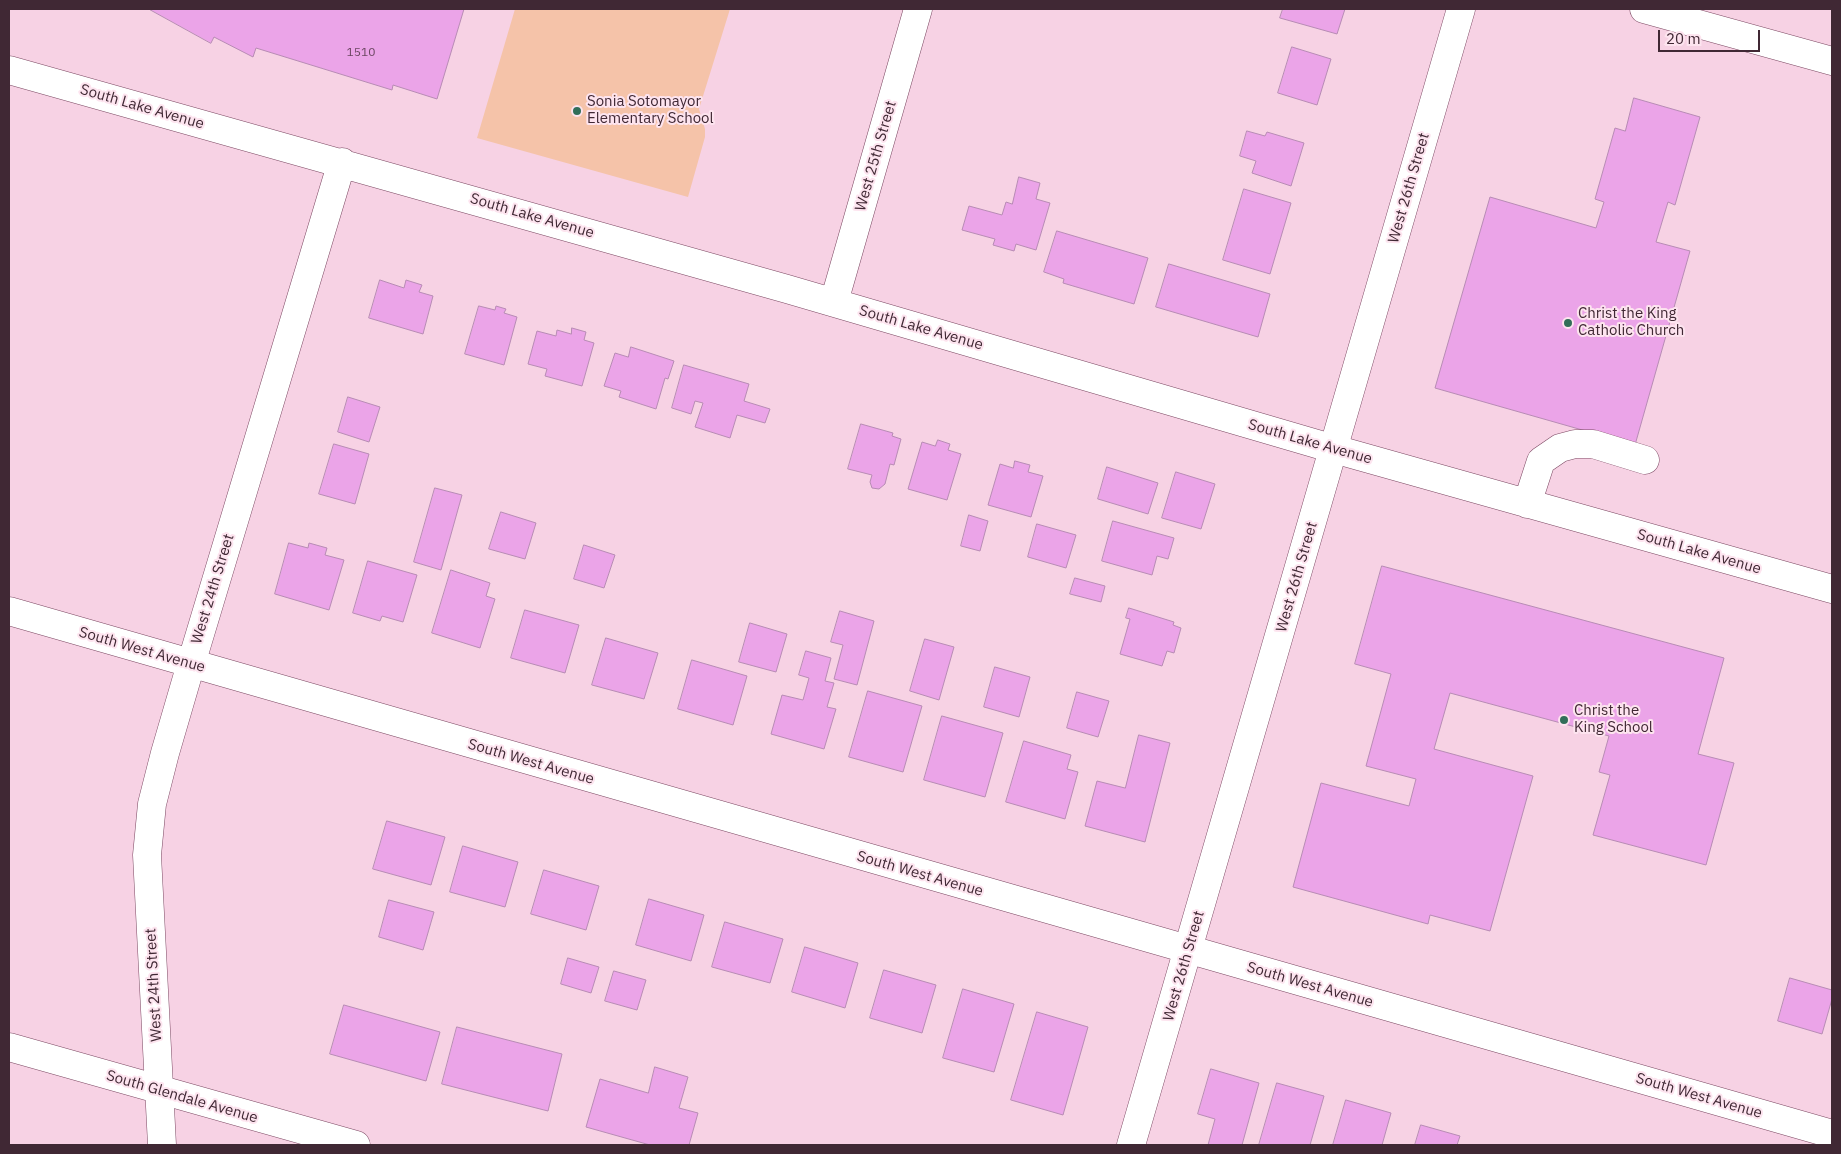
<!DOCTYPE html>
<style>
body{margin:0}
#map{position:relative;width:1841px;height:1154px;overflow:hidden;background:#f7d2e4;font-family:"IBM Plex Sans",sans-serif}
canvas{display:block}
.frame{position:absolute;inset:0;border:10px solid #402834;pointer-events:none}
.scale{position:absolute;left:1658px;top:30px;width:102px;height:22px;box-sizing:border-box;border:2px solid #402834;border-top:0;padding-left:6px;font-size:15px;line-height:18px;white-space:nowrap;color:#402834;-webkit-text-stroke:4px #fde4ef;paint-order:stroke}
</style>
<div id="map">
<canvas width="1841" height="1154"></canvas>
<div class="frame"></div>
<div class="scale">20 m</div>
</div>
<script>
const ctx = document.querySelector('canvas').getContext('2d');
ctx.lineJoin = 'round';
function fill(path, color) { ctx.fillStyle = color; ctx.fill(path, 'evenodd'); }
function trace(path, color, width, dash) { ctx.strokeStyle = color; ctx.lineWidth = width; ctx.lineCap = dash ? 'butt' : 'round'; ctx.setLineDash(dash || []); ctx.stroke(path); }
function label(font, color, halo, rows, align = 'center') {
  ctx.font = font + ' "IBM Plex Sans",sans-serif'; ctx.lineWidth = 4; ctx.setLineDash([]); ctx.textBaseline = 'middle'; ctx.strokeStyle = halo; ctx.fillStyle = color; for (const [text, x, y, turn = 0] of rows) {
    ctx.save(); ctx.translate(x, y); ctx.rotate((+turn || 0) * Math.PI / 180); ctx.textAlign = isNaN(turn) ? turn : align; if (halo) ctx.strokeText(text, 0, 0); ctx.fillText(text, 0, 0); ctx.restore();
  }
}
const green = new Path2D(`
 M 515,9 L 730,9 L 699,109 L 705,129 L 705,137 L 688,197 L 477,138 Z`);
const building = new Path2D(`
 M 149,9 L 464,9 L 437,99 L 393,85 L 392,90 L 256,48 L 253,57 L 214,37 L 211,43 Z
 M 1283,9 L 1345,9 L 1337,34 L 1280,18 Z
 M 1292,47 L 1331,59 L 1317,105 L 1278,93 Z
 M 1634,98 L 1700,117 L 1675,205 L 1668,202 L 1656,242 L 1690,251 L 1635,445 L 1435,388 L 1490,197 L 1596,228 L 1604,202 L 1595,199 L 1615,128 L 1625,131 Z
 M 1247,131 L 1265,136 L 1267,132 L 1304,143 L 1291,186 L 1252,173 L 1256,161 L 1240,156 Z
 M 1019,177 L 1040,183 L 1036,199 L 1050,203 L 1036,250 L 1016,244 L 1014,251 L 993,245 L 995,239 L 962,230 L 969,206 L 1002,215 L 1006,202 L 1012,204 Z
 M 1244,189 L 1291,203 L 1270,274 L 1223,260 Z
 M 1057,231 L 1148,258 L 1134,304 L 1063,283 L 1064,279 L 1044,272 Z
 M 1169,264 L 1270,294 L 1258,337 L 1156,307 Z
 M 380,280 L 404,288 L 406,280 L 422,285 L 419,292 L 433,296 L 423,334 L 369,318 Z
 M 479,306 L 495,310 L 496,306 L 506,309 L 504,313 L 517,317 L 504,365 L 465,354 Z
 M 572,328 L 586,332 L 584,340 L 594,343 L 582,386 L 545,376 L 547,369 L 528,364 L 537,331 L 556,336 L 557,330 L 571,334 Z
 M 631,347 L 674,361 L 668,379 L 665,378 L 656,409 L 619,397 L 621,391 L 604,386 L 615,353 L 628,357 Z
 M 684,365 L 749,384 L 744,401 L 770,409 L 765,423 L 737,415 L 730,438 L 695,427 L 703,403 L 695,401 L 691,414 L 672,408 Z
 M 348,397 L 380,407 L 369,442 L 338,432 Z
 M 861,424 L 893,433 L 892,436 L 901,439 L 894,465 L 890,464 L 885,484 L 879,489 L 872,488 L 870,482 L 872,475 L 848,469 Z
 M 938,440 L 950,444 L 948,450 L 961,454 L 947,500 L 908,489 L 922,442 L 935,446 Z
 M 334,444 L 369,454 L 355,504 L 319,494 Z
 M 1015,461 L 1030,465 L 1028,472 L 1043,476 L 1031,517 L 988,505 L 1000,464 L 1013,468 Z
 M 1107,467 L 1158,483 L 1148,514 L 1098,499 Z
 M 1176,472 L 1215,484 L 1201,529 L 1162,518 Z
 M 435,488 L 462,495 L 441,570 L 414,562 Z
 M 501,512 L 536,523 L 525,559 L 489,549 Z
 M 969,515 L 988,521 L 980,551 L 961,546 Z
 M 1113,521 L 1174,538 L 1168,559 L 1157,556 L 1152,575 L 1102,561 Z
 M 1037,524 L 1076,535 L 1066,568 L 1028,557 Z
 M 289,543 L 308,548 L 309,543 L 327,548 L 325,555 L 344,560 L 329,610 L 275,594 Z
 M 584,545 L 615,555 L 604,588 L 574,579 Z
 M 368,561 L 417,575 L 403,622 L 382,616 L 380,621 L 353,613 Z
 M 1382,566 L 1724,658 L 1698,754 L 1734,763 L 1706,865 L 1593,835 L 1610,775 L 1599,772 L 1609,736 L 1450,693 L 1434,749 L 1533,776 L 1490,931 L 1430,915 L 1428,924 L 1293,887 L 1321,783 L 1409,806 L 1416,779 L 1366,766 L 1391,674 L 1355,664 Z
 M 451,570 L 490,583 L 486,596 L 495,599 L 480,648 L 432,633 Z
 M 1075,578 L 1105,586 L 1101,602 L 1070,594 Z
 M 1129,608 L 1174,622 L 1173,625 L 1181,628 L 1174,653 L 1167,651 L 1162,666 L 1120,654 L 1130,619 L 1126,618 Z
 M 525,610 L 579,625 L 565,673 L 511,658 Z
 M 840,611 L 874,621 L 857,685 L 834,679 L 843,645 L 831,642 Z
 M 750,623 L 787,634 L 776,672 L 739,662 Z
 M 606,638 L 658,653 L 644,699 L 592,685 Z
 M 925,639 L 954,647 L 939,700 L 910,691 Z
 M 806,651 L 831,658 L 825,681 L 834,683 L 827,707 L 836,709 L 824,749 L 771,734 L 782,695 L 803,700 L 809,678 L 799,675 Z
 M 692,660 L 747,676 L 733,725 L 678,709 Z
 M 995,667 L 1030,677 L 1019,717 L 984,707 Z
 M 868,691 L 922,706 L 903,772 L 849,757 Z
 M 1077,692 L 1109,701 L 1098,737 L 1067,728 Z
 M 942,716 L 1003,733 L 985,797 L 924,780 Z
 M 1139,735 L 1170,743 L 1145,842 L 1085,826 L 1097,781 L 1125,788 Z
 M 1024,741 L 1071,755 L 1067,769 L 1078,772 L 1065,819 L 1006,802 Z
 M 387,821 L 445,837 L 431,885 L 373,869 Z
 M 463,846 L 518,862 L 505,907 L 450,892 Z
 M 544,870 L 599,886 L 586,930 L 531,914 Z
 M 649,899 L 704,915 L 691,961 L 636,945 Z
 M 389,900 L 434,912 L 423,950 L 379,937 Z
 M 725,922 L 783,939 L 770,983 L 712,967 Z
 M 805,947 L 858,963 L 845,1008 L 792,992 Z
 M 568,958 L 599,967 L 591,993 L 561,984 Z
 M 884,970 L 936,985 L 922,1033 L 870,1018 Z
 M 614,971 L 646,980 L 637,1010 L 605,1001 Z
 M 1790,978 L 1832,990 L 1832,999 L 1822,1034 L 1778,1021 Z
 M 963,989 L 1014,1004 L 994,1072 L 943,1058 Z
 M 344,1005 L 440,1032 L 426,1081 L 330,1054 Z
 M 1037,1012 L 1088,1027 L 1063,1115 L 1011,1100 Z
 M 457,1027 L 562,1054 L 548,1111 L 442,1084 Z
 M 655,1067 L 688,1077 L 679,1108 L 698,1113 L 689,1145 L 650,1145 L 586,1127 L 600,1079 L 648,1093 Z
 M 1211,1069 L 1259,1083 L 1242,1145 L 1208,1145 L 1215,1119 L 1198,1114 Z
 M 1277,1083 L 1324,1096 L 1310,1145 L 1259,1145 Z
 M 1346,1100 L 1391,1113 L 1382,1145 L 1333,1145 Z
 M 1421,1125 L 1460,1136 L 1457,1145 L 1415,1145 Z`);
const minor = new Path2D(`
 M 1644,9 L 1832,61
 M 9,70 L 787,289 L 1334,449 L 1832,589
 M 834,302 L 918,9
 M 1527,504 L 1541,461 L 1560,448 L 1575,444 L 1593,444 L 1645,460
 M 9,611 L 1832,1134
 M 9,1047 L 356,1145
 M 162,1145 L 147,855 L 152,804 L 165,753 L 191,664 L 342,162`);
const major = new Path2D(`
 M 1131,1145 L 1461,9`);
const markers = [
 [577,111,5,"#326e59"],
 [1568,323,5,"#326e59"],
 [1564,720,5,"#326e59"]
];
const numberNames = [
 ["1510",361,53]
];
const poiNames = [
 ["Sonia Sotomayor",587,102],
 ["Elementary School",587,119],
 ["Christ the King",1578,314],
 ["Catholic Church",1578,331],
 ["Christ the",1574,711],
 ["King School",1574,728]
];
const streetNames = [
 ["South Lake Avenue",142,107,16],
 ["West 25th Street",876,156,-74],
 ["West 26th Street",1409,188,-74],
 ["South Lake Avenue",532,216,16],
 ["South Lake Avenue",921,328,16],
 ["South Lake Avenue",1310,442,16],
 ["South Lake Avenue",1699,552,16],
 ["West 26th Street",1297,577,-74],
 ["West 24th Street",213,589,-73],
 ["South West Avenue",142,650,16],
 ["South West Avenue",531,762,16],
 ["South West Avenue",920,874,16],
 ["West 26th Street",1184,966,-74],
 ["West 24th Street",154,985,-93],
 ["South West Avenue",1310,985,16],
 ["South West Avenue",1699,1096,16],
 ["South Glendale Avenue",182,1097,16]
];
fill(green, '#f5c3a9');
fill(building, '#eba4e8');
trace(building, '#b78bb4', 1);
trace(minor, '#7c4963', 29);
trace(major, '#7c4963', 29);
trace(minor, '#fff', 28);
trace(major, '#fff', 28);
for (const [x, y, r, color] of markers) { const dot = new Path2D(); dot.arc(x, y, r, 0, 2 * Math.PI); ctx.fillStyle = color; ctx.fill(dot); trace(dot, '#fde4ef', 2); }
label('12px', '#6b4761', null, numberNames);
label('15px', '#402834', '#fde4ef', poiNames, 'left');
label('15px', '#402834', '#fde4ef', streetNames);
</script>
